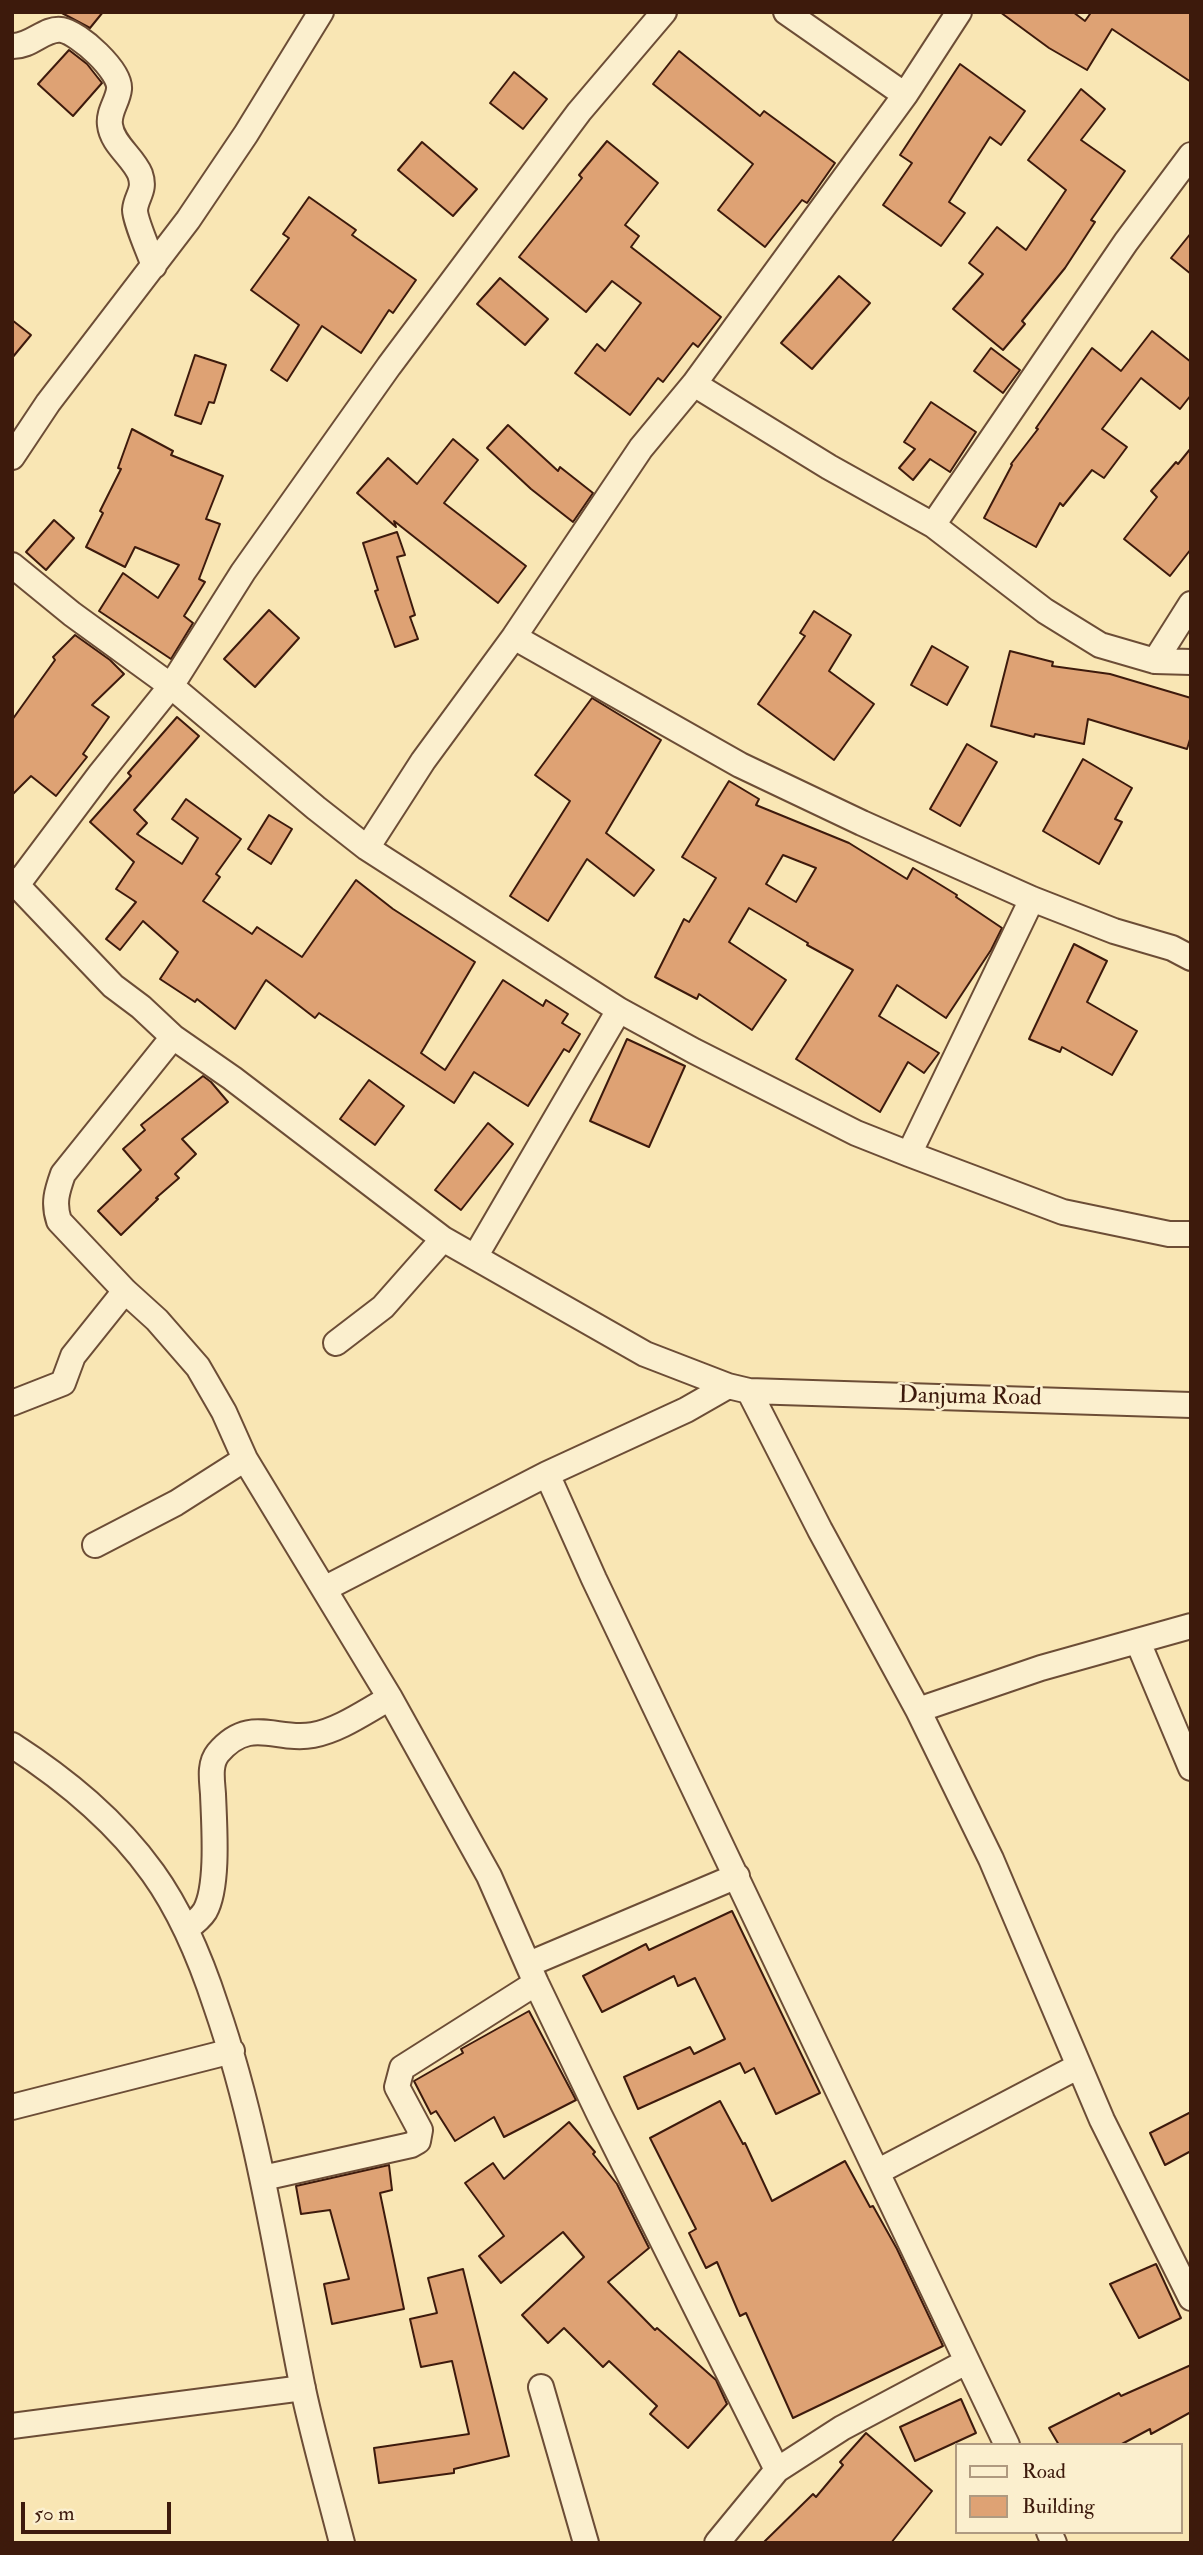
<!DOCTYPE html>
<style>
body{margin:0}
#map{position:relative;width:1203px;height:2555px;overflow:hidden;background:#f9e6b4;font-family:"IM FELL Double Pica",serif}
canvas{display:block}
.frame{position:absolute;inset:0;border:14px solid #3d1a0c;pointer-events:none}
.legend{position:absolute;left:955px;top:2443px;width:228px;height:91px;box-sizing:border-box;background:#fbefce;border:2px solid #af9a80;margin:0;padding:9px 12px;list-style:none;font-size:21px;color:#3d1a0c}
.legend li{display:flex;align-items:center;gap:14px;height:35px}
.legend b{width:35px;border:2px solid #af9a80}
.scale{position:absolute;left:21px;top:2502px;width:150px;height:32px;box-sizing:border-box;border:4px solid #3d1a0c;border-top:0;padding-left:9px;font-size:21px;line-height:24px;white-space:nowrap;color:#3d1a0c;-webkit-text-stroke:5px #fbefce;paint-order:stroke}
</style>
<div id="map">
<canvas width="1203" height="2555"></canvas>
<div class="frame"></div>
<ul class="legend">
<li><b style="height:9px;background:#fbefce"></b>Road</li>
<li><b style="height:19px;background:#dea274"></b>Building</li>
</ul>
<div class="scale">50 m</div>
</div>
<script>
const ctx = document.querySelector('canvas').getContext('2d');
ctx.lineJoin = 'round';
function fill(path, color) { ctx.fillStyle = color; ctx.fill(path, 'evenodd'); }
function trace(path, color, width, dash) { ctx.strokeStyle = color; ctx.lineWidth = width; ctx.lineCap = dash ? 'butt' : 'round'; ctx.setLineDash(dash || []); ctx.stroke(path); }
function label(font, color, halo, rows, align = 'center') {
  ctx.font = font + ' "IM FELL Double Pica",serif'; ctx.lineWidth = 5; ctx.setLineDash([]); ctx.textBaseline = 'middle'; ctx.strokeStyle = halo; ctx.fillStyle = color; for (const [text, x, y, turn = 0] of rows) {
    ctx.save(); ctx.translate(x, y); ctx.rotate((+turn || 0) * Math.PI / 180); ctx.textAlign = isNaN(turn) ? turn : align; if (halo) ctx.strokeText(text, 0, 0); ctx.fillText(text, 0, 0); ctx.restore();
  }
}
const building = new Path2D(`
 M 60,12 L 103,12 L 90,28 Z
 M 1000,12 L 1073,12 L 1085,21 L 1090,14 L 1087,12 L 1191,12 L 1191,82 L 1112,29 L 1087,70 L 1049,48 Z
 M 69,50 L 87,64 L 102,83 L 73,116 L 38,84 Z
 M 679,51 L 760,116 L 764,111 L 835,163 L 807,203 L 802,200 L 765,247 L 718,210 L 753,164 L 653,84 Z
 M 960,64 L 1025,111 L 1001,145 L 990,137 L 949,202 L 965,213 L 941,246 L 883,205 L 912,163 L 900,155 Z
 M 514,72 L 547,99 L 523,129 L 490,103 Z
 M 1081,89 L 1105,109 L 1081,140 L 1125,171 L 1091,220 L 1095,222 L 1065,268 L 1022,321 L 1025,324 L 1003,350 L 953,309 L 983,274 L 969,263 L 997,227 L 1026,250 L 1066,190 L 1028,160 Z
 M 607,141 L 658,183 L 625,225 L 639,236 L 631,247 L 721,317 L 698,347 L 693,343 L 663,382 L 658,378 L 630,415 L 575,373 L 597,344 L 605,351 L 641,303 L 612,281 L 586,312 L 519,257 L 582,178 L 579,175 Z
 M 422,142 L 477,189 L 453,216 L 398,170 Z
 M 309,197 L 356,230 L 352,235 L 416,280 L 393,313 L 389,310 L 361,353 L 322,326 L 287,381 L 271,370 L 299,325 L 251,290 L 289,238 L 283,234 Z
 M 1191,233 L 1191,274 L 1171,258 Z
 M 839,276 L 870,303 L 812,369 L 781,343 Z
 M 500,278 L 548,319 L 525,345 L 477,304 Z
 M 12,320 L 31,335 L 12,358 Z
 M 1152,331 L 1191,362 L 1191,395 L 1180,409 L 1141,378 L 1102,429 L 1127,447 L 1104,478 L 1092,470 L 1063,506 L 1060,503 L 1036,547 L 984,518 L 1012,465 L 1011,464 L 1038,429 L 1036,428 L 1092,348 L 1121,371 Z
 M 991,348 L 1020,370 L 1003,393 L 974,371 Z
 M 195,355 L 226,365 L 214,403 L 209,402 L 201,424 L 175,415 Z
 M 931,402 L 976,432 L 950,472 L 930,459 L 913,480 L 899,468 L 915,449 L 904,442 Z
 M 508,425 L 558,471 L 560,467 L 593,493 L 573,522 L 531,489 L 487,448 Z
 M 132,429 L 173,451 L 171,455 L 223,476 L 206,519 L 220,524 L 199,579 L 205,582 L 184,616 L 193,623 L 171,659 L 99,611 L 123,573 L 158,598 L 179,565 L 135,547 L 125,567 L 86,547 L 103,513 L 100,511 L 121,469 L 118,468 Z
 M 453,439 L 478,460 L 444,503 L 526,566 L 498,603 L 394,521 L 396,527 L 357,493 L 388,458 L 417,484 Z
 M 1191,448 L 1191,549 L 1170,576 L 1124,539 L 1157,497 L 1151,491 L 1176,462 L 1178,464 Z
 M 54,520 L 74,538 L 46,570 L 26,552 Z
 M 397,532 L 405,555 L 397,557 L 415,615 L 410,617 L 418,639 L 395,647 L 375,591 L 378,590 L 363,543 Z
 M 269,610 L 299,638 L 255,687 L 224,659 Z
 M 814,611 L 851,635 L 829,671 L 874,704 L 834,760 L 758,704 L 805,636 L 800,633 Z
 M 75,635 L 110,660 L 124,674 L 92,705 L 109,717 L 83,754 L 87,757 L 56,796 L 31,776 L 12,795 L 12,720 L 55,660 L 53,657 Z
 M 932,646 L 968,667 L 947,705 L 911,685 Z
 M 1010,651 L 1053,662 L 1052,666 L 1110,674 L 1191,698 L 1191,736 L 1187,749 L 1088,719 L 1084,744 L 1035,734 L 1034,737 L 991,726 Z
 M 592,698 L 661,740 L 606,833 L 654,870 L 634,896 L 587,859 L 548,921 L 510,896 L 570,801 L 535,775 Z
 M 177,717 L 199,736 L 134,810 L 147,823 L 137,834 L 182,864 L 198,838 L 172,819 L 186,799 L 241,839 L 216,874 L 220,877 L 203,901 L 252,934 L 257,927 L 302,957 L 356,880 L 393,909 L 475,962 L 421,1053 L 445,1070 L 503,980 L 543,1006 L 546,1000 L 568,1014 L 562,1023 L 580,1034 L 569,1052 L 564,1049 L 528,1106 L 474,1072 L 454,1103 L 319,1013 L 315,1018 L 266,980 L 235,1029 L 197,999 L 195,1002 L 160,979 L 178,952 L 143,921 L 120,950 L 106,939 L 136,902 L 116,889 L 134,862 L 90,822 L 131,776 L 128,773 Z
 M 967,744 L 997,762 L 960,826 L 930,809 Z
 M 1083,759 L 1132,788 L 1115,819 L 1122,822 L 1099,864 L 1043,831 Z
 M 729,781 L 759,799 L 756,805 L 849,843 L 907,879 L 913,868 L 957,895 L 956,897 L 1002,928 L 991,950 L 946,1018 L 897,985 L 879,1016 L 939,1053 L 924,1073 L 908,1062 L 880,1112 L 796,1059 L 853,970 L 807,945 L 808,943 L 749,908 L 729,942 L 786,980 L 752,1030 L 699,994 L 697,999 L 655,977 L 684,919 L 689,922 L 716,878 L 682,857 ZM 783,855 L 816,868 L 796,902 L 766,884 Z
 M 269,815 L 292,829 L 271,864 L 248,849 Z
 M 1074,944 L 1107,961 L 1087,1002 L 1137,1031 L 1112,1075 L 1062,1047 L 1060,1052 L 1029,1039 Z
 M 627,1039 L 685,1066 L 649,1147 L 590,1121 Z
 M 203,1076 L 211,1082 L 228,1102 L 182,1139 L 196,1154 L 175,1174 L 179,1178 L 156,1198 L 158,1199 L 121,1235 L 98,1211 L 141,1170 L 123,1149 L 145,1130 L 141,1125 Z
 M 369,1080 L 404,1106 L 375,1145 L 340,1119 Z
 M 488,1123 L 513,1144 L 461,1210 L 435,1190 Z
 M 732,1911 L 820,2093 L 776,2114 L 754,2068 L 745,2073 L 740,2063 L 638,2109 L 624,2077 L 690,2047 L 694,2054 L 725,2039 L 695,1978 L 678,1986 L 674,1976 L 602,2012 L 583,1976 L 646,1944 L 649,1950 Z
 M 529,2011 L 576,2100 L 504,2137 L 494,2117 L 455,2141 L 436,2111 L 431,2114 L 414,2081 L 463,2053 L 461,2049 Z
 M 720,2101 L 743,2144 L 745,2143 L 772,2201 L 845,2161 L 870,2207 L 873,2206 L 897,2249 L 943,2346 L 793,2418 L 746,2313 L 740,2316 L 717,2262 L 706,2268 L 689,2233 L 696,2229 L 650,2138 Z
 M 1191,2112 L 1191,2151 L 1165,2165 L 1150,2133 Z
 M 569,2122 L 595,2152 L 593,2154 L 617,2184 L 649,2248 L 608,2282 L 655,2330 L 657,2328 L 716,2380 L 727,2404 L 688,2448 L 650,2414 L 657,2406 L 609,2361 L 603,2367 L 564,2328 L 548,2343 L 522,2315 L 584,2257 L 563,2232 L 501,2283 L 479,2256 L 504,2236 L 465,2183 L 493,2163 L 504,2179 Z
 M 389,2165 L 392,2190 L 380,2193 L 404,2309 L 332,2324 L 324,2284 L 349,2279 L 330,2210 L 301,2214 L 296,2186 Z
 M 1156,2264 L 1181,2318 L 1139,2338 L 1110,2284 Z
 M 463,2269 L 509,2456 L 454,2469 L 454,2473 L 379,2483 L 374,2448 L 469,2434 L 452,2361 L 421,2367 L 410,2319 L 437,2313 L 428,2278 Z
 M 1191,2365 L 1191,2412 L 1151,2434 L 1150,2429 L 1120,2445 L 1059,2445 L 1049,2428 L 1119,2393 L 1121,2396 Z
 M 961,2399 L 976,2433 L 915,2461 L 900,2427 Z
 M 866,2433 L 932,2491 L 891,2543 L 763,2543 L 813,2494 L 816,2497 L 843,2465 L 840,2462 Z`);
const minor = new Path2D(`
 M 786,12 L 905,95
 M 12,46 C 31,47 45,27 62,30 C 79,33 121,71 119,89 C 118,101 108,112 110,125 C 112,144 133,157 140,174 C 146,191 136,196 135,210 C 135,221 150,254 154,266
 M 694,384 L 829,467 L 933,525 L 1045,611 L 1100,645 L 1155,661 L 1191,662
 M 12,457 L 48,403 L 188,220 L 246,134 L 321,12
 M 933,525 L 1126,242 L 1191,155
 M 12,565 L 72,614 L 171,686 L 316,808 L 367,848 L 619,1010 L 694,1051 L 856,1133 L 909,1154 L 1063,1212 L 1169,1234 L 1191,1234
 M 514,637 L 740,765 L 862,823 L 1032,899 L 1114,931 L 1172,948 L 1191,958
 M 1155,661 L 1191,604
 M 367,848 L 423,761 L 514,637 L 641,448 L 694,384 L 905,95 L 959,12
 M 12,880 L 113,986 L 141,1007 L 173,1037 L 232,1078 L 443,1239 L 645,1354 L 728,1386 L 749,1391 L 1191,1405
 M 17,885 L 101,773 L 171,686 L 243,572 L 389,366 L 579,112 L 664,12
 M 173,1037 L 63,1174 C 57,1191 53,1203 59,1221 L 125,1291 L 157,1320 L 198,1367 L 224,1412 L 245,1459 L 390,1698 L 489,1876 L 536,1983 L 599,2114 L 777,2470
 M 909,1154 L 1032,899
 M 475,1257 L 619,1010
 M 336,1343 L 383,1307 L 443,1239
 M 749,1391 L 820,1530 L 918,1710 L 991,1859 L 1102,2120 L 1191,2298
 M 12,1403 L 63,1383 L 73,1356 L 125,1291
 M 547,1474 L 594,1579 L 1007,2445
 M 95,1545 L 176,1503 L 245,1459
 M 324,1589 L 547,1474 L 686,1410 L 728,1386
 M 1138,1642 L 1191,1768
 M 918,1710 L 1041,1668 L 1191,1626
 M 12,1745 C 66,1780 115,1820 153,1873 C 181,1912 201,1960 216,2006 C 259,2130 277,2260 303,2389 C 314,2440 329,2492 342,2543
 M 186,1929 C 193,1924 200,1919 205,1911 C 219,1886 214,1823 213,1794 C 212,1780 209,1764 218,1753 C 250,1715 277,1742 313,1735 C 340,1730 366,1711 390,1698
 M 529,1964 L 737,1876
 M 12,2107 L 232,2051
 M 877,2172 L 1079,2066
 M 263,2178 L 411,2145 L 418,2141 L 420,2130 L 397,2087 L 402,2068 L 536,1983
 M 541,2387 L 586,2543
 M 12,2426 L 303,2388
 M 1049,2532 L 1054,2543
 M 717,2543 L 777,2470 L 842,2428 L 966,2362`);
const streetNames = [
 ["Danjuma Road",970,1398,1]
];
fill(building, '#dea274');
trace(building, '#3d1a0c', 2);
trace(minor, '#6c4d36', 28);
trace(minor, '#fbefce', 24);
label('24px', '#3d1a0c', '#fbefce', streetNames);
</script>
